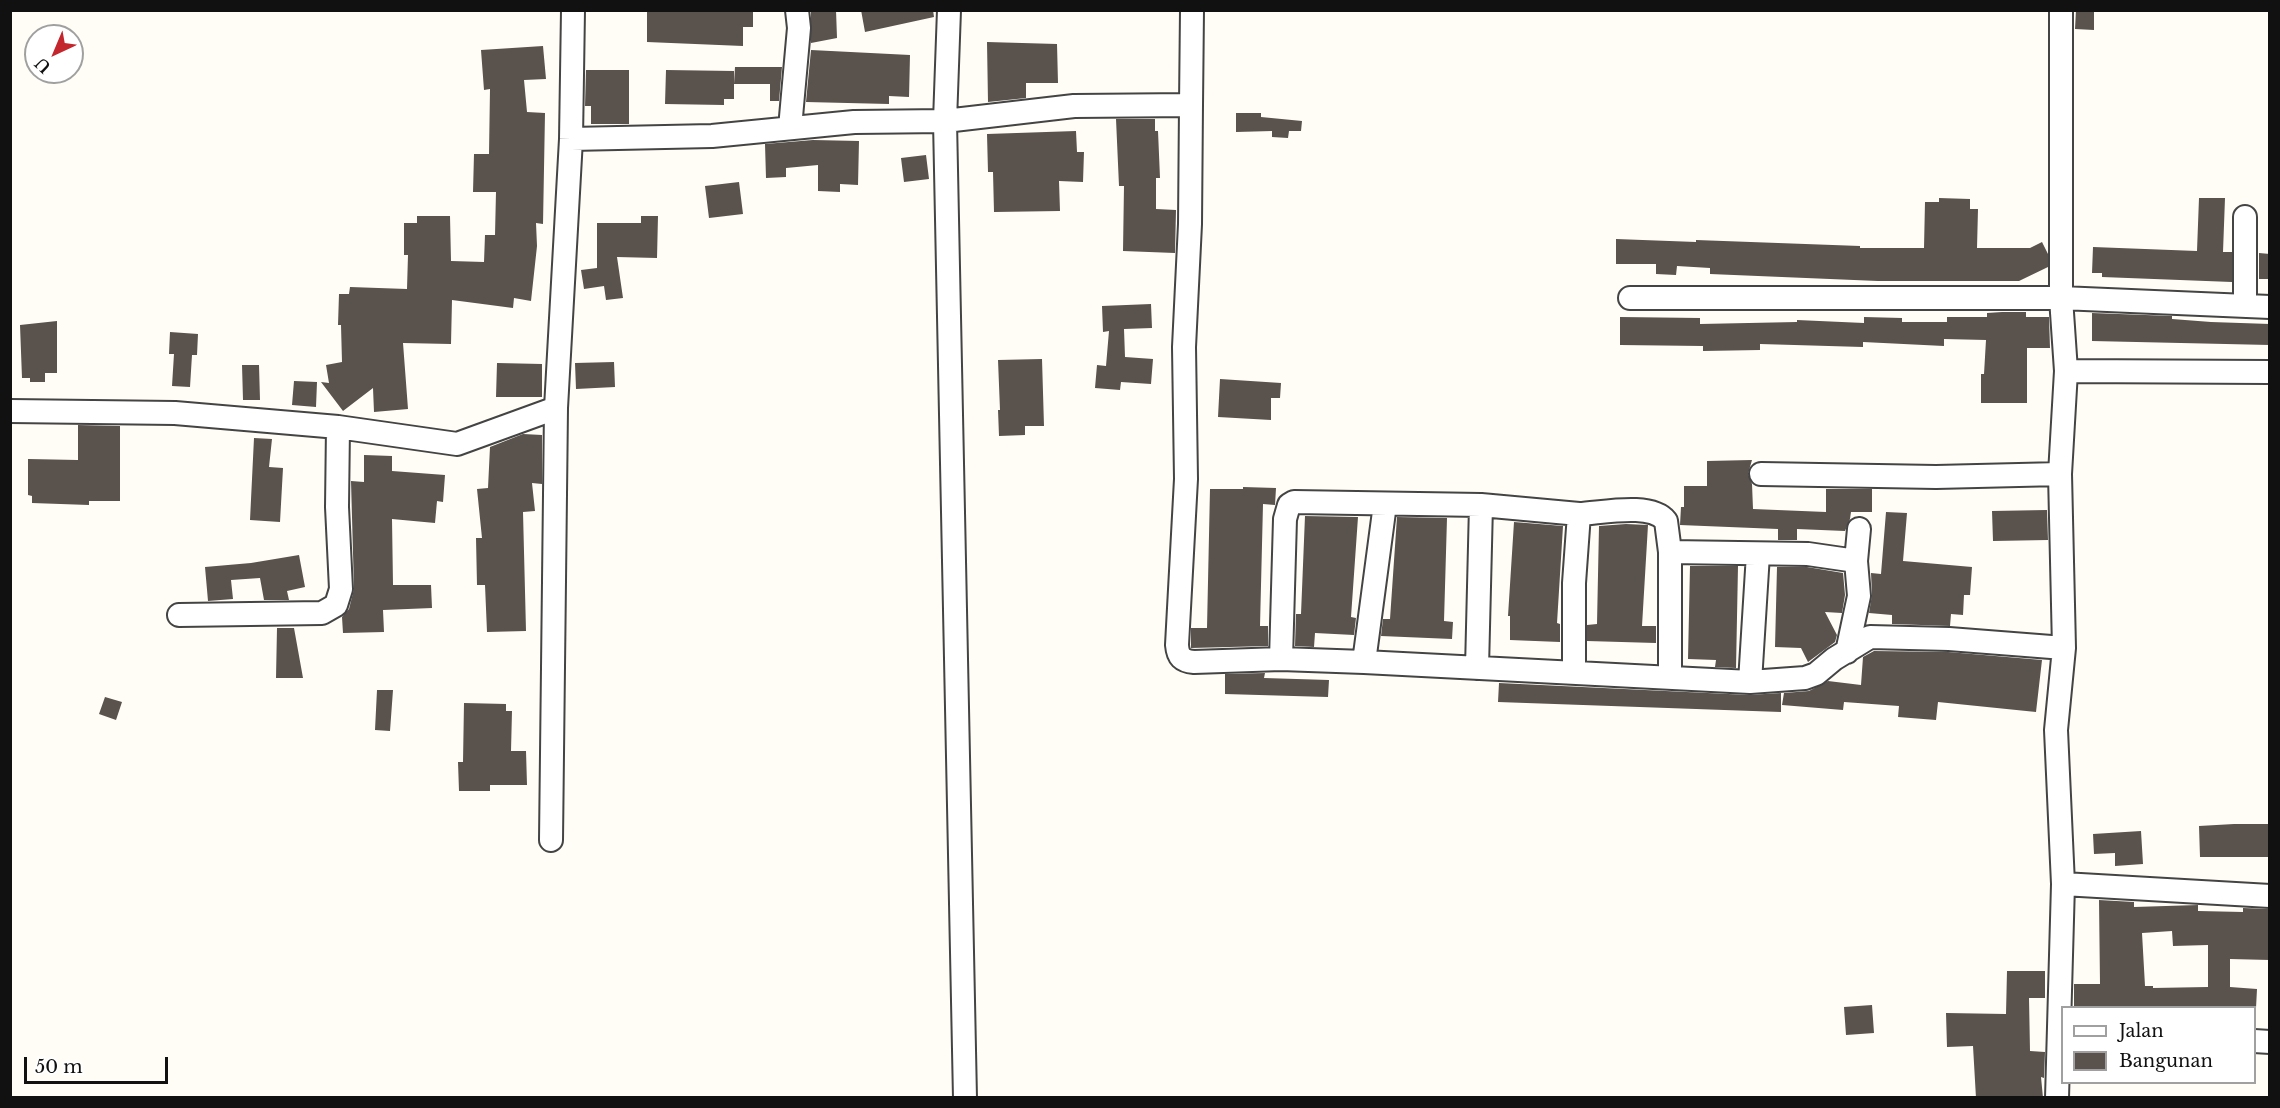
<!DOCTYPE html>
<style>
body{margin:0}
#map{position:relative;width:2280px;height:1108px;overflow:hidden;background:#fffdf5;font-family:"Libre Baskerville",serif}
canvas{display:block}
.frame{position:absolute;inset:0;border:12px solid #111;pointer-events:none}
.legend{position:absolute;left:2061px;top:1006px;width:195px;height:78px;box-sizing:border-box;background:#fff;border:2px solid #a0a0a0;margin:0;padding:8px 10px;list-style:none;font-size:18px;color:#111}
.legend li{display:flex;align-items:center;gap:12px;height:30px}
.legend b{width:30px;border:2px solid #a0a0a0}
.north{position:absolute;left:24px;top:24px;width:60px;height:60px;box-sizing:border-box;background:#fff;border:2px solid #a0a0a0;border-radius:50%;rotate:224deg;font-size:16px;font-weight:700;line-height:24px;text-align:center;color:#111}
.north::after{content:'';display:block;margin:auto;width:21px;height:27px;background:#c4262e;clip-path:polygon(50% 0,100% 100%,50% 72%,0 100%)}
.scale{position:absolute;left:24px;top:1057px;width:144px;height:27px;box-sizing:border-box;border:3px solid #111;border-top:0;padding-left:8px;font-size:18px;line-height:21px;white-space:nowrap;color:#111;-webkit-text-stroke:4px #fff;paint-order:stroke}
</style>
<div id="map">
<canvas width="2280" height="1108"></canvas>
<div class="frame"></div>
<ul class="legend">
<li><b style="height:8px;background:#fff"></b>Jalan</li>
<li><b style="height:16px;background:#5a524d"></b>Bangunan</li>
</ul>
<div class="north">U</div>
<div class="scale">50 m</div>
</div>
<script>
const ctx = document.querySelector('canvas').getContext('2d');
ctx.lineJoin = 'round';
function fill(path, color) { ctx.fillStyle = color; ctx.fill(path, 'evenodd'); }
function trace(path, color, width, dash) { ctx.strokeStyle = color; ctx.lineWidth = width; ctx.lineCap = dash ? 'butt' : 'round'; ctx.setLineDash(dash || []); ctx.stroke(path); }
const building = new Path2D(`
 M 647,10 L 753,10 L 753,27 L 743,27 L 743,46 L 647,42 Z
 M 811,10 L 836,10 L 837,38 L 811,43 Z
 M 861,10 L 933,10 L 934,17 L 865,32 Z
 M 2076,10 L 2094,10 L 2094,30 L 2075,29 Z
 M 987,42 L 1057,44 L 1058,83 L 1026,83 L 1026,98 L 988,102 Z
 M 543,46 L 546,79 L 524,80 L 527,112 L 545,113 L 543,224 L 536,223 L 537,246 L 531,301 L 514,298 L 513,308 L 452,300 L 451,344 L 403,343 L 408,409 L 374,412 L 373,388 L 343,411 L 321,382 L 329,383 L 326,365 L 342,362 L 341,325 L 338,325 L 339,294 L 349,294 L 350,287 L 407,289 L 408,255 L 404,255 L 404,223 L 417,223 L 417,216 L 450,216 L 451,261 L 484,262 L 485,235 L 495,235 L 496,192 L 473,192 L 474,154 L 489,154 L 490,89 L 484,90 L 481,50 Z
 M 811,50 L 910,55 L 909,97 L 889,96 L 889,104 L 806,102 Z
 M 735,67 L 782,67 L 779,101 L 770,101 L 770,84 L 734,84 Z
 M 586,70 L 629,70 L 629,124 L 591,124 L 591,106 L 585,106 Z
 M 666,70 L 734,71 L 734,99 L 724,99 L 724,105 L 665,104 Z
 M 1236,113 L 1261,113 L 1261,117 L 1302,121 L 1301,131 L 1289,131 L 1288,138 L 1272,137 L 1272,131 L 1236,132 Z
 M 1116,119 L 1155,119 L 1155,131 L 1158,131 L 1160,178 L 1156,178 L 1156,209 L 1176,210 L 1175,253 L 1123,251 L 1124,186 L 1119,186 Z
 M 1076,131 L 1077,152 L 1084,152 L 1083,182 L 1059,181 L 1060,211 L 994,212 L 993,172 L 988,172 L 987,134 Z
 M 813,140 L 859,141 L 858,185 L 840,184 L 840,192 L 818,191 L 818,165 L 786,168 L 786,177 L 766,178 L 765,144 Z
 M 926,155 L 929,179 L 904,182 L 901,158 Z
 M 739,182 L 743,214 L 709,218 L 705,186 Z
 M 1939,198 L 1970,199 L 1970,209 L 1978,209 L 1977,248 L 2030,248 L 2042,242 L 2048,254 L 2048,267 L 2019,281 L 1878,281 L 1710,274 L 1710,268 L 1677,266 L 1676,275 L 1656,274 L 1656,264 L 1616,264 L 1616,239 L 1696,242 L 1696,240 L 1860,246 L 1860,248 L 1924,248 L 1925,202 L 1939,202 Z
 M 2199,198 L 2225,198 L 2223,252 L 2232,252 L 2232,282 L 2102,277 L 2102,273 L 2092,273 L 2093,247 L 2197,251 Z
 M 641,216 L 658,216 L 657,258 L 617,257 L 623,298 L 606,300 L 604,286 L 584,289 L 581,270 L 597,268 L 597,223 L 641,223 Z
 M 2259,253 L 2270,254 L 2270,279 L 2259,279 Z
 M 1151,304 L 1152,328 L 1124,329 L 1125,357 L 1153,359 L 1151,384 L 1121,382 L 1120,390 L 1095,388 L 1097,365 L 1106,366 L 1109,331 L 1103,332 L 1102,306 Z
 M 2002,312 L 2026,312 L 2026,317 L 2049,317 L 2050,348 L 2027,348 L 2027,403 L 1981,403 L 1981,374 L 1984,374 L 1986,340 L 1944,339 L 1944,346 L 1863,342 L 1863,347 L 1760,344 L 1760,350 L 1703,351 L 1703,346 L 1620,345 L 1620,317 L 1700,318 L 1700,324 L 1797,322 L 1797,320 L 1864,323 L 1864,317 L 1902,318 L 1902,322 L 1947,322 L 1947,317 L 1987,317 L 1987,313 Z
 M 2092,313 L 2172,316 L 2172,319 L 2211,322 L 2270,324 L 2270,345 L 2092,341 Z
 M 57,321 L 57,373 L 45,373 L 45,382 L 30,382 L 30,378 L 22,378 L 20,325 Z
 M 170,332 L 198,334 L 197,355 L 192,355 L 190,387 L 172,386 L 174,354 L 169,354 Z
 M 1042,359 L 1044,426 L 1025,426 L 1025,435 L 999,436 L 998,410 L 1000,410 L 998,360 Z
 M 614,362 L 615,387 L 576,389 L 575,363 Z
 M 497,363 L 542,364 L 542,397 L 496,397 Z
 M 242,365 L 259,365 L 260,400 L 243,400 Z
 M 1220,379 L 1281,383 L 1280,398 L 1271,398 L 1271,420 L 1218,417 Z
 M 294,381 L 317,382 L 316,407 L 292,405 Z
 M 78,425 L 120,426 L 120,501 L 89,501 L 89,505 L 32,503 L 32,496 L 28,495 L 28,459 L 78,460 Z
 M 523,434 L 542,435 L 542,484 L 532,483 L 535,511 L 523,512 L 526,631 L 487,632 L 485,585 L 477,585 L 476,538 L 482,538 L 477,489 L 488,488 L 490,447 Z
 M 254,438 L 272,439 L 269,467 L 283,468 L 280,522 L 250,520 Z
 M 364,455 L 392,456 L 392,471 L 445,475 L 443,502 L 437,501 L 435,523 L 392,519 L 393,585 L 431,585 L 432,608 L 383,610 L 384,632 L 343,633 L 342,617 L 349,609 L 354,589 L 351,481 L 364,482 Z
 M 1752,460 L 1748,474 L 1752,484 L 1753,509 L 1826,512 L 1826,489 L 1872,489 L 1872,512 L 1851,512 L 1850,519 L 1845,531 L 1797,529 L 1797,540 L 1778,540 L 1778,529 L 1680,525 L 1681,507 L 1684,507 L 1684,486 L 1707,486 L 1707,461 Z
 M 1243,487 L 1276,488 L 1275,505 L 1263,504 L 1260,626 L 1268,626 L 1268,646 L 1191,648 L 1191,628 L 1207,628 L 1210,489 L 1243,489 Z
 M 2047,510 L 2048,540 L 1993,541 L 1992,511 Z
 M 1886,512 L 1907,513 L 1903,561 L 1972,567 L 1970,595 L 1964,595 L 1963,615 L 1951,614 L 1950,626 L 1892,624 L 1892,615 L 1869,613 L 1872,595 L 1871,573 L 1881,574 Z
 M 1305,516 L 1358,517 L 1351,617 L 1356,618 L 1354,635 L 1315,633 L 1314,647 L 1295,646 L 1296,614 L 1301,614 Z
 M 1397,517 L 1447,518 L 1444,621 L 1453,622 L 1452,639 L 1381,636 L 1383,619 L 1390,619 Z
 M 1514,522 L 1563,526 L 1557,623 L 1560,624 L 1560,642 L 1510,640 L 1510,616 L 1508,616 Z
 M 1626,524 L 1648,525 L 1642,626 L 1656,626 L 1656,643 L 1587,641 L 1587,625 L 1597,624 L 1599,526 Z
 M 299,555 L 305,587 L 287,591 L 289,600 L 264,600 L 260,578 L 231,580 L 233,599 L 208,601 L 205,567 L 251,563 Z
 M 1690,566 L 1738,566 L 1736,668 L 1715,667 L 1716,660 L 1688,659 Z
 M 1777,567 L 1807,567 L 1843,573 L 1845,595 L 1842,613 L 1825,612 L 1837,635 L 1835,642 L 1808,662 L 1801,648 L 1775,647 Z
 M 277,628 L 294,628 L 303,678 L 276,678 Z
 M 1874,651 L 1948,652 L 2042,660 L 2036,712 L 1938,702 L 1936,720 L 1898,717 L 1899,706 L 1844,702 L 1843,710 L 1782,705 L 1784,693 L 1809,691 L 1828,681 L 1861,685 L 1863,657 Z
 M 1265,673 L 1264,678 L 1329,680 L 1328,697 L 1225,694 L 1225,674 Z
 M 1499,683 L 1749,695 L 1781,693 L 1781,712 L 1498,702 Z
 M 377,690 L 393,690 L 390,731 L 375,730 Z
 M 105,697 L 122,702 L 116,720 L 99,714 Z
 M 464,703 L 506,704 L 506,711 L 512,711 L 511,751 L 526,751 L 527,785 L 490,785 L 490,791 L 459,791 L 458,762 L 463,762 Z
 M 2234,824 L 2268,824 L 2268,857 L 2200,857 L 2199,826 Z
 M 2141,831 L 2143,864 L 2115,866 L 2115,853 L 2094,854 L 2093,834 Z
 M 2099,900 L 2134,902 L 2134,907 L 2198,905 L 2198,911 L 2243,912 L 2243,908 L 2270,909 L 2270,960 L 2230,959 L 2230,987 L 2257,989 L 2256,1008 L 2074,1008 L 2074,984 L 2100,984 ZM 2172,931 L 2173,946 L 2208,945 L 2208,987 L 2153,988 L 2153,986 L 2145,986 L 2142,933 Z
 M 2007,971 L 2045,971 L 2045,998 L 2029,998 L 2030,1051 L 2045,1052 L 2044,1078 L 2041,1077 L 2043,1098 L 1976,1098 L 1973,1046 L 1947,1047 L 1946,1013 L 2006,1014 Z
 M 1872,1005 L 1874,1033 L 1846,1035 L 1844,1007 Z`);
const street = new Path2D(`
 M 949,10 L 945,121 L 965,1098
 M 1191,105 L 1190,224 L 1184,347 L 1186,479 L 1177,645 C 1178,657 1182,661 1194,662 L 1281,659 L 1364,662 L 1750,682 L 1805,678 L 1816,674 L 1834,659 L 1870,637 L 1949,639 L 2064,648
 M 790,128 L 799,28 L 797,10
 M 571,139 L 712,136 L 854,122 L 945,121 L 1074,106 L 1191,105 L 1192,10
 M 1630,298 L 2061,298 L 2270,307
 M 2245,306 L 2245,217
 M 2066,371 L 2270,372
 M 10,411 L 175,413 L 338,427 L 457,444 L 556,408 L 571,139 L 573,10
 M 1761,474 L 1936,477 L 2060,474
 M 1670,552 L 1808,554 L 1856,561 L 1859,596 L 1847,652
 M 1856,561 L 1859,529
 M 179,615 L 322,613 L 336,605 L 341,589 L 337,507 L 338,427
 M 1281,659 L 1285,519 L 1289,505 L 1294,502 L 1481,505 L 1579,514
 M 1364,662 L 1385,504
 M 1477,668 L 1481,505
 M 1574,673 L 1574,583 L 1579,514 C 1602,513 1651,502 1666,521 L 1670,552 L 1670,676
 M 1750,682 L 1758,554
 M 551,840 L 556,408
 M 2063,884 L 2270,896
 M 2254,1041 L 2270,1042
 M 2057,1098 L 2063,884 L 2056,730 L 2064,648 L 2060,474 L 2066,371 L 2061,298 L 2061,10`);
fill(building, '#5a524d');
trace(street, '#444', 26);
trace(street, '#fff', 22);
</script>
